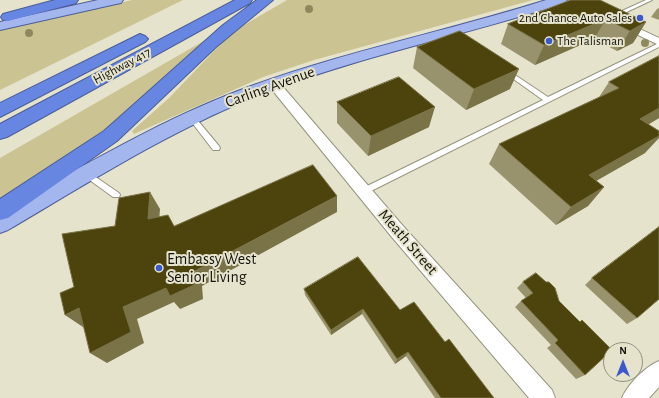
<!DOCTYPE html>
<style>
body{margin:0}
#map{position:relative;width:659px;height:398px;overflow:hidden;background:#e6e3cd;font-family:"Alegreya Sans",sans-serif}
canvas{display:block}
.north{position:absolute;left:603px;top:342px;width:40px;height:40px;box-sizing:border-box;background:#e6e3cd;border:1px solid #929080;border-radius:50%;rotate:0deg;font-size:11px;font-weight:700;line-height:16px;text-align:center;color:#15140c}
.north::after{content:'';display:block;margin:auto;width:14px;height:18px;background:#3b59cb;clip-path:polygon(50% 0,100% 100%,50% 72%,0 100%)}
</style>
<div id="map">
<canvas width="659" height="398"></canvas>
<div class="north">N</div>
</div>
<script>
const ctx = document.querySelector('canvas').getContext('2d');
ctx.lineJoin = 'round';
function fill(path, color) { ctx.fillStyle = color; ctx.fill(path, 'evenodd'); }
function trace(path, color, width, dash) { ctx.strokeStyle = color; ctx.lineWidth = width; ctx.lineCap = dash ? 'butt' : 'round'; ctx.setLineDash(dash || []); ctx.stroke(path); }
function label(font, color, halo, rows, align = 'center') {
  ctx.font = font + ' "Alegreya Sans",sans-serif'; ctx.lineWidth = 4; ctx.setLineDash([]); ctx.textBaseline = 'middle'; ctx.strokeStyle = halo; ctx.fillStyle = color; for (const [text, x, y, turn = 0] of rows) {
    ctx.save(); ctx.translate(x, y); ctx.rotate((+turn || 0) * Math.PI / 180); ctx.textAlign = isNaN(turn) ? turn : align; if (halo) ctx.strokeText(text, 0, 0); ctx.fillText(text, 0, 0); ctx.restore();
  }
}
const green = new Path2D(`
 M 132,0 L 183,0 L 0,90 L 0,30 Z
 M 287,0 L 533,0 L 314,60 L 263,77 L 134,134 L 132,131 L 169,98 L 232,32 Z
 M 214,35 L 128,116 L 0,200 L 0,158 Z`);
const lane = new Path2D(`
 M 646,0 L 652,0 L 616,17 L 611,16 Z
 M 659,43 L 659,47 L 367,193 L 361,193 L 360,191 L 361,189 L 543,100 L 505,73 L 505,71 L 509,71 L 548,97 Z
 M 190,116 L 194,116 L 219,146 L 220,148 L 219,150 L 213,150 L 190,120 Z
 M 87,171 L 119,193 L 120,195 L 119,197 L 113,197 L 84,176 L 83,174 Z`);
const street = new Path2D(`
 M 621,20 L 659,38 L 659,45 L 617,25 L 616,23 L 617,21 Z
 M 273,79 L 277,80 L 403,226 L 552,390 L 555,398 L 529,398 L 391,236 L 269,86 L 267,83 L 269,80 Z
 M 659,361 L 659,387 L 649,398 L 622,398 C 628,384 645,367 659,361 Z`);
const primary = new Path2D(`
 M 98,0 L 123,0 L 121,3 L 116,4 L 0,30 L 0,22 Z
 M 546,0 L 567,0 L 565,3 C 465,35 360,56 262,94 C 173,129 91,181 8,230 L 0,233 L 0,212 C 82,167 163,118 251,86 C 347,51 448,31 546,0 Z`);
const highway = new Path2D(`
 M 55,0 L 78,0 L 76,3 L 8,21 L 3,20 L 1,17 L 3,14 Z
 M 235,0 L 252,0 L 250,3 L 7,137 L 0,139 L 0,124 Z
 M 257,0 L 273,0 L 216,47 L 117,141 L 8,218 L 0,220 L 0,199 L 104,131 L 223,25 Z
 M 140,34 L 145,36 L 148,39 L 145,42 L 0,117 L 0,103 Z`);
const trees = [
 [309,9],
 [29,33],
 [645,43]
];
const wall = new Path2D(`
 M 571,0 L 646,22 L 633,43 L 617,51 L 594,39 L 535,65 L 501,44 L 508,24 Z
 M 659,8 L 659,20 L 651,17 L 657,9 Z
 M 417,47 L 510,89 L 466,110 L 413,68 Z
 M 659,56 L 659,118 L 649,124 L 645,153 L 596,181 L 604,187 L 588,206 L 556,225 L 489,164 L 499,144 L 599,97 L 609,82 Z
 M 337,102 L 429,127 L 368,156 L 337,123 Z
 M 592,278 L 637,318 L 627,324 L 585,285 Z
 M 523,282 L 559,301 L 585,375 L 576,379 L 547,348 L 551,345 L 515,307 L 521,301 L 526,298 L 517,288 Z
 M 304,289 L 400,310 L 445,342 L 494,398 L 435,398 L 406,356 L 395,364 L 362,314 L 331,335 L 305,295 Z`);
const shadedWall = new Path2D(`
 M 606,19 L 594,39 L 535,65 L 544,45 Z
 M 646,22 L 633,43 L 617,51 L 630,31 Z
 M 519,69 L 510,89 L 466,110 L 474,89 Z
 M 435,107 L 429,127 L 368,156 L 371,136 Z
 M 659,108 L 659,118 L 624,139 L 640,119 Z
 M 659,136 L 659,138 L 645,153 L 573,194 L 589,175 Z
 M 604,187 L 588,206 L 556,225 L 571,207 Z
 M 150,192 L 160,209 L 158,235 L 148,219 Z
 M 337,196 L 337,212 L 202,286 L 203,299 L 180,309 L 174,302 L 137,319 L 144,343 L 107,363 L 90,353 L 123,307 L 193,272 Z
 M 79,308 L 96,320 L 83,327 L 65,315 Z
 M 363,309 L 362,314 L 331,335 L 331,330 Z
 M 408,352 L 406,356 L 395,364 L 397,359 Z`);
const building = new Path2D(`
 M 571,0 L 600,0 L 646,22 L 630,31 L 606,19 L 544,45 L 508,24 Z
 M 460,31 L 519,69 L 474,89 L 417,47 Z
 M 659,56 L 659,108 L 640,119 L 659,131 L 659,136 L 589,175 L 604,187 L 571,207 L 499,144 L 619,88 L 609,82 Z
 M 399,77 L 435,107 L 371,136 L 337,102 Z
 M 313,165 L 337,196 L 193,272 L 194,285 L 170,296 L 166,288 L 123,307 L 131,332 L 90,353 L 79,308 L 65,315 L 60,293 L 74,287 L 62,234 L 115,226 L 119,198 L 150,192 L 148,219 L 168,215 L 174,226 Z
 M 659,227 L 659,299 L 637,318 L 592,278 Z
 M 358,257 L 400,310 L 414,302 L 445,342 L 449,339 L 494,398 L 441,398 L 408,352 L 397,359 L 363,309 L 331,330 L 304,289 Z
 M 536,273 L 546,282 L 549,282 L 555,288 L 559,301 L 580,322 L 582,320 L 612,350 L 611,350 L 611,351 L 585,375 L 555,343 L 558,340 L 521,301 L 533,293 L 523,282 Z`);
const markers = [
 [640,18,4,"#3b59cb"],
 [549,41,4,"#3b59cb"],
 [159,268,4,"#3b59cb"]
];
const farPoinames = [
 ["2nd Chance Auto Sales",632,18],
 ["The Talisman",557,41,"left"]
];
const farStreetnames = [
 ["Highway 417",122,66,-28]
];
const streetNames = [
 ["Carling Avenue",270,87,-20],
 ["Meath Street",408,242,49]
];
const poiNames = [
 ["Embassy West",167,259],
 ["Senior Living",167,277]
];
fill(green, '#cbc392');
trace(lane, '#96937f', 2);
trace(street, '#96937f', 2);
trace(primary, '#4a5e97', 2);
trace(highway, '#4a5e97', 2);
fill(lane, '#fff');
fill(street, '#fff');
fill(primary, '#a4b6ee');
fill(highway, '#6786e2');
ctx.fillStyle = '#8f885e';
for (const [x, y] of trees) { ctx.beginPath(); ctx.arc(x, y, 4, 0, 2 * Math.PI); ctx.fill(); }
fill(wall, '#99936d');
fill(shadedWall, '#7a7347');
fill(building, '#4c430d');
trace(building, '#7a7347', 1);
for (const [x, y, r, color] of markers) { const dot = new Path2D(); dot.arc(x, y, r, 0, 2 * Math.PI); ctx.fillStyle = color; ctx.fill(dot); trace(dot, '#e6e3cd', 1.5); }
label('13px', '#15140c', '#e6e3cd', farPoinames, 'right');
label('13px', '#15140c', '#e6e3cd', farStreetnames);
label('16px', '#15140c', '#e6e3cd', streetNames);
label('16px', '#15140c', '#e6e3cd', poiNames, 'left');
</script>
